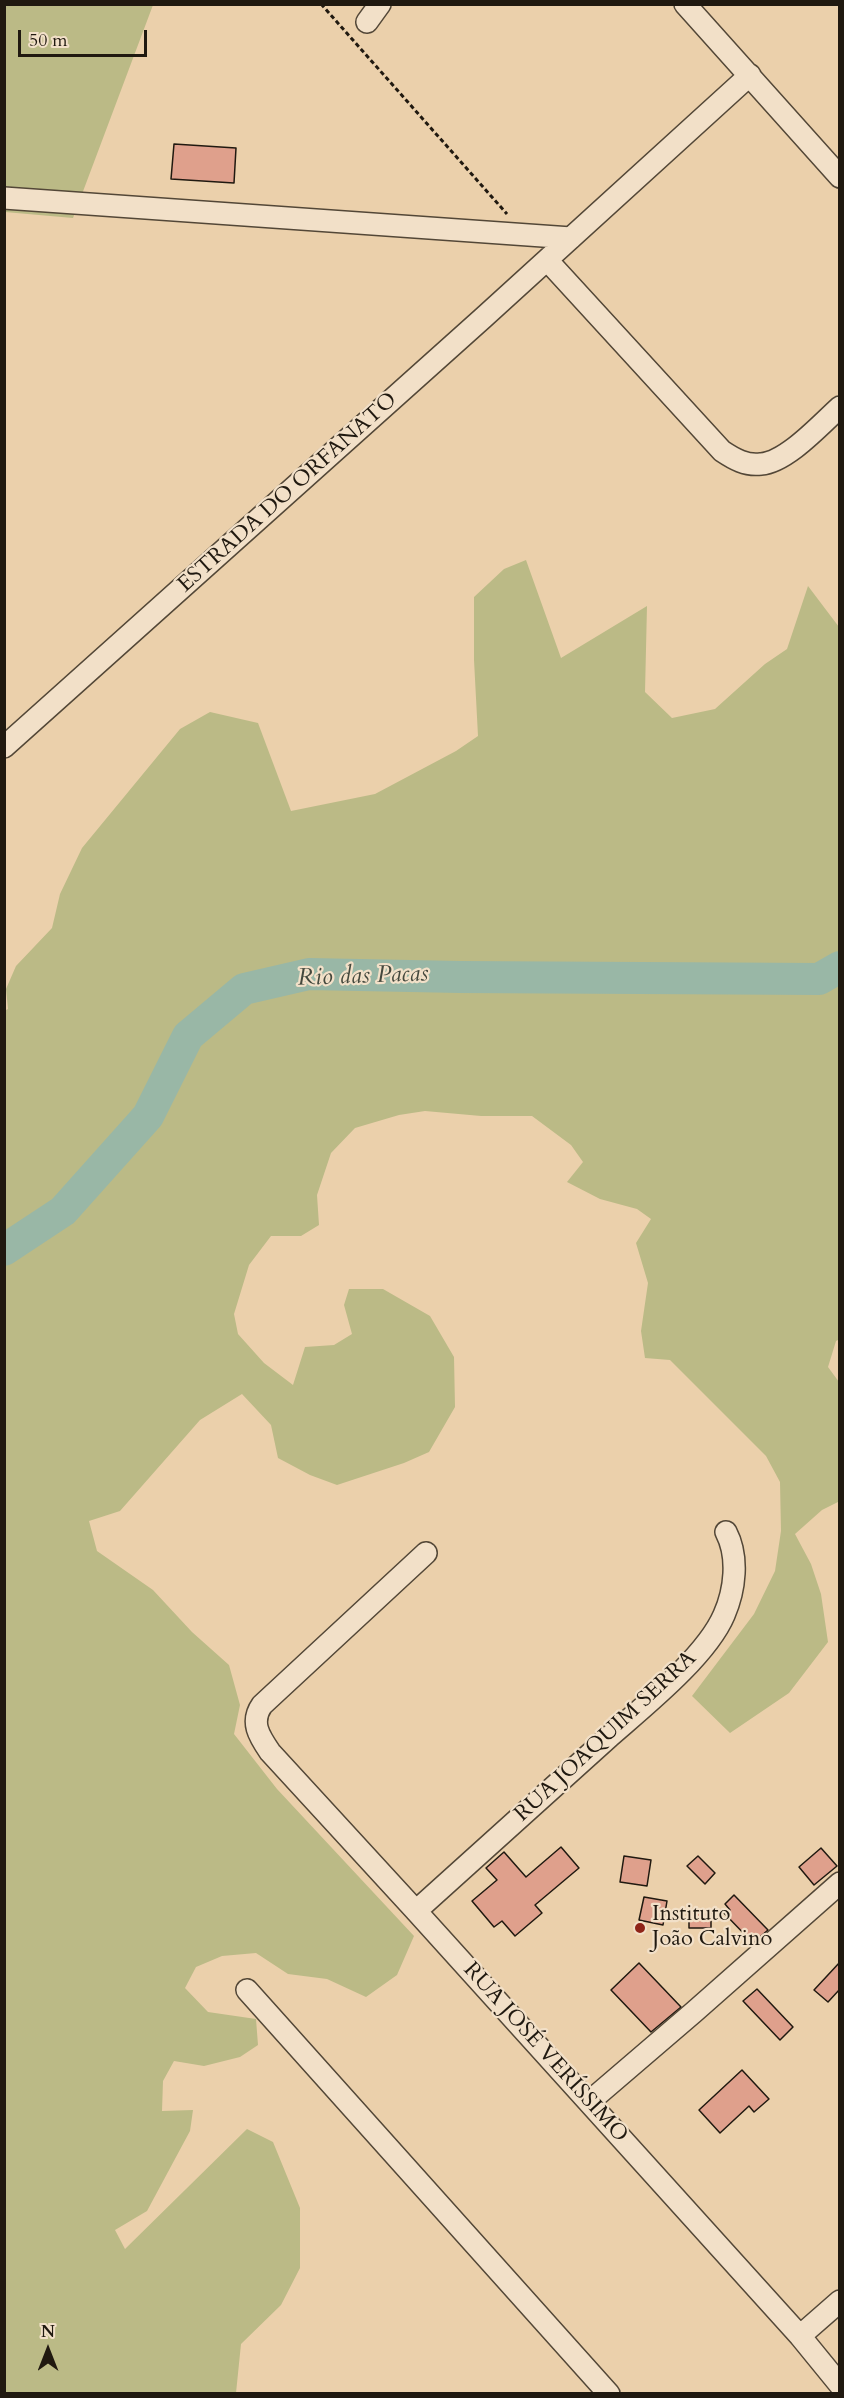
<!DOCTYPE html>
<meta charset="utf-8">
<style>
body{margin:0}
#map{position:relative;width:844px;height:2398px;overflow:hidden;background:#ebd0ab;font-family:Cardo,serif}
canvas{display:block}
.frame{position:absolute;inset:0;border:6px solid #201910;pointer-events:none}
.north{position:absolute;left:18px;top:2320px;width:60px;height:60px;-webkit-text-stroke:4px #f2e0c8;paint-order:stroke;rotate:0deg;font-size:16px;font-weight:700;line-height:24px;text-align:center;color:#201910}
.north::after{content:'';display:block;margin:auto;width:21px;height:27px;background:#201910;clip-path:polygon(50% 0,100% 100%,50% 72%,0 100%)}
.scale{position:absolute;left:18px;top:30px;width:129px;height:27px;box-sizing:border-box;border:3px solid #201910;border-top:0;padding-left:8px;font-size:18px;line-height:21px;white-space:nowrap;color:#201910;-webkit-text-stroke:4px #f2e0c8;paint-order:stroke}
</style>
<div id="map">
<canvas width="844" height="2398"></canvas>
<div class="frame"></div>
<div class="north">N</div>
<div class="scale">50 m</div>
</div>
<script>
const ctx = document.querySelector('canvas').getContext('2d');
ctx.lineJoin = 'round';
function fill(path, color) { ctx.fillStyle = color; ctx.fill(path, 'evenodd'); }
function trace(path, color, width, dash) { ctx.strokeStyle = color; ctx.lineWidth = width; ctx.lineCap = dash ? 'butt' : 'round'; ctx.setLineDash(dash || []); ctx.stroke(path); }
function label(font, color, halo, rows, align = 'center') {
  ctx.font = font + ' Cardo,serif'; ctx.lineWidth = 4.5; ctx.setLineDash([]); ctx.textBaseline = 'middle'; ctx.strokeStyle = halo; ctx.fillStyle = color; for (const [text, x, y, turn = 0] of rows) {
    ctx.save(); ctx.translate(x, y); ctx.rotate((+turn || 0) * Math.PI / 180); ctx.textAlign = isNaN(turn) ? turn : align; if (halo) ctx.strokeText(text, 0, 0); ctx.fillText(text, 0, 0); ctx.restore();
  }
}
const green = new Path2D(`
 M 4,5 L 153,5 L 73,218 L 5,212 Z
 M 526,560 L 561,658 L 647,606 L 645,692 L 672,718 L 715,709 L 765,664 L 787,649 L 808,586 L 839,627 L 840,1339 L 836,1341 L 828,1367 L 839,1382 L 840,1501 L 822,1510 L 795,1534 L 811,1564 L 821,1594 L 828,1642 L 789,1693 L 730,1733 L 692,1696 L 754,1614 L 775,1571 L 781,1531 L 780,1482 L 766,1456 L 670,1360 L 645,1358 L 641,1331 L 648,1283 L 636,1243 L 651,1219 L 637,1209 L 600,1199 L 567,1182 L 583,1162 L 571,1145 L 532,1116 L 481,1116 L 425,1111 L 399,1115 L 355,1128 L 331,1153 L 317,1195 L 319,1225 L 301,1236 L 271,1236 L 249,1265 L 234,1314 L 238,1334 L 264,1363 L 293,1385 L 305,1347 L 334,1345 L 352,1334 L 344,1305 L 349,1289 L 383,1289 L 430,1316 L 454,1357 L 455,1407 L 429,1452 L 404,1463 L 337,1485 L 310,1475 L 278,1458 L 271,1425 L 242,1394 L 200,1420 L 120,1511 L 89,1521 L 97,1551 L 153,1590 L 192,1632 L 229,1665 L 240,1705 L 234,1734 L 277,1789 L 414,1936 L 397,1975 L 366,1997 L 327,1979 L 288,1974 L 256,1953 L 222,1956 L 196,1967 L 185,1988 L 208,2012 L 256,2019 L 258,2045 L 240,2057 L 204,2066 L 174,2061 L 163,2081 L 162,2111 L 193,2110 L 190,2131 L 147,2211 L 115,2230 L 125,2249 L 247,2129 L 273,2142 L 300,2208 L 300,2268 L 281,2305 L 241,2344 L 236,2393 L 5,2393 L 4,1011 L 8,1009 L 6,989 L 16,966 L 52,928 L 60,894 L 82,848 L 180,729 L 210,712 L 258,723 L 291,811 L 375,794 L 456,751 L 478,736 L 474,660 L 474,597 L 504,569 Z`);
const river = new Path2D(`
 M 4,1250 L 63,1211 L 148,1116 L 188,1036 L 244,989 L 309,974 L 460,977 L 819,979 L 840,967`);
const building = new Path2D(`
 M 174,144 L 236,148 L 234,183 L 171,179 Z
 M 561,1847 L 579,1868 L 535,1905 L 542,1913 L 515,1936 L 502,1921 L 494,1927 L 472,1901 L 497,1880 L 486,1868 L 504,1852 L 526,1877 Z
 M 821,1848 L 837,1866 L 814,1885 L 799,1867 Z
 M 624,1856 L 651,1860 L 647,1886 L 620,1882 Z
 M 698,1856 L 715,1873 L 705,1884 L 687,1866 Z
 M 734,1895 L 768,1930 L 753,1943 L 721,1910 L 730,1910 L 725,1904 Z
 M 644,1897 L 667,1901 L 663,1925 L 639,1920 Z
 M 689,1910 L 711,1910 L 711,1928 L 689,1928 Z
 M 840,1962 L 840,1989 L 828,2002 L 814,1990 Z
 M 639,1963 L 681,2007 L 651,2032 L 611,1990 Z
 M 757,1989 L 793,2027 L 780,2040 L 743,2001 Z
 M 742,2070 L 769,2099 L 754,2112 L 749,2106 L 720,2133 L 699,2110 Z`);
const path = new Path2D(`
 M 321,4 L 507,214`);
const minor = new Path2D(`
 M 685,4 L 840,177
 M 367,22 L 380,4
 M 4,198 L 571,238
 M 547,260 L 722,451 C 734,459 746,466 761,464 C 787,462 821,424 840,407
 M 4,747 L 483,318 L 750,75
 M 426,1553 L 262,1705 C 250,1722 259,1736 270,1752 L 416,1911 L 800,2336 L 840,2385
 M 416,1911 C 481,1853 545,1795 609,1737 C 643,1707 706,1657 724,1615 C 735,1590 739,1557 726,1532
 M 247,1990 L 609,2394
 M 589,2102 L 694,2012 L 840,1883
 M 800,2336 L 840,2301`);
const markers = [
 [640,1928,6,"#8f2418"]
];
const streetNames = [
 ["ESTRADA DO ORFANATO",288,493,-42],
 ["RUA JOAQUIM SERRA",606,1737,-43],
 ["RUA JOSÉ VERÍSSIMO",545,2053,48]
];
const poiNames = [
 ["Instituto",652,1915],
 ["João Calvino",652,1940]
];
const waterNames = [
 ["Rio das Pacas",363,977,-2]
];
fill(green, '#bbba86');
trace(river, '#99b7a6', 32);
fill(building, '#dfa08c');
trace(building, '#201910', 1.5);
trace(minor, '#534737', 24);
trace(path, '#201910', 3, [4.5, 3]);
trace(minor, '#f2e0c8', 21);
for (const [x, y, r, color] of markers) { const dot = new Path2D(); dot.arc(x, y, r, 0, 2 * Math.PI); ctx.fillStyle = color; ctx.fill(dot); trace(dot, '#f2e0c8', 2); }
label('22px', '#201910', '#f2e0c8', streetNames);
label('22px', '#201910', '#f2e0c8', poiNames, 'left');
label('italic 24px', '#44483d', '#f2e0c8', waterNames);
</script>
